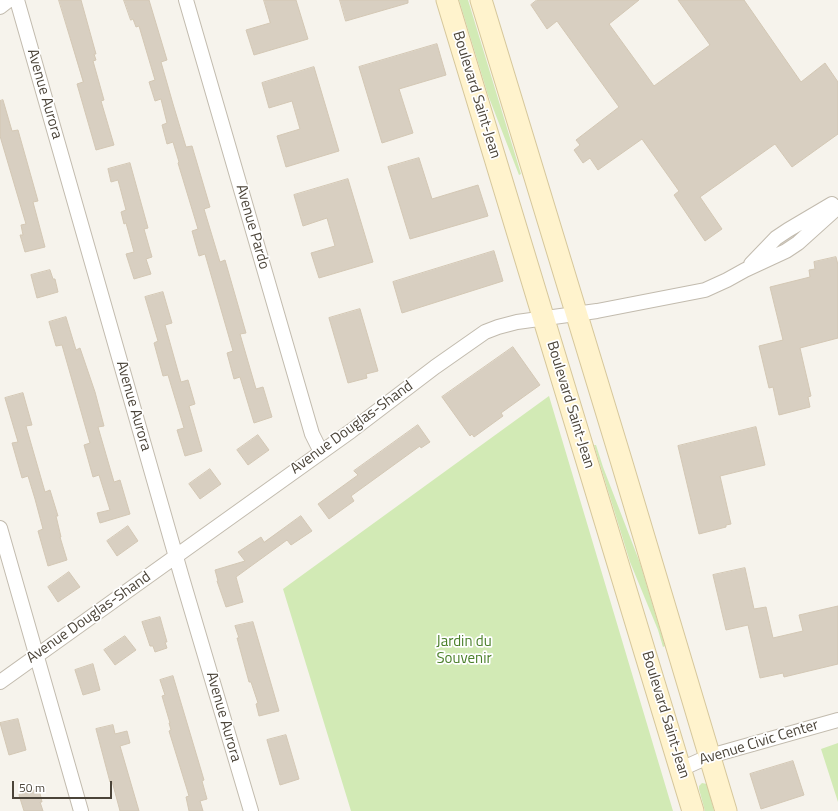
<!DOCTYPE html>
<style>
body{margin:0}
#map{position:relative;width:838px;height:811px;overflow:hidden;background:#f6f3ec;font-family:"Titillium Web",sans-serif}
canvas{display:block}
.scale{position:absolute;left:12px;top:781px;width:100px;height:18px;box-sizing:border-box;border:2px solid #4b4439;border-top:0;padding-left:5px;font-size:12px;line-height:14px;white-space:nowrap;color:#4b4439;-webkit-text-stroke:3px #fff;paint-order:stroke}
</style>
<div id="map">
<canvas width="838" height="811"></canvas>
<div class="scale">50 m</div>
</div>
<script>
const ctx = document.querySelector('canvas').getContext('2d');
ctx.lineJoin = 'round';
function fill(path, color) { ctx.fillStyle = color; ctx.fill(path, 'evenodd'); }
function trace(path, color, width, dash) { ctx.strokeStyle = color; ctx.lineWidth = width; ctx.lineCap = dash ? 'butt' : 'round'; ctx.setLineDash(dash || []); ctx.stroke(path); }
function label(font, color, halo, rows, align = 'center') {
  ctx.font = font + ' "Titillium Web",sans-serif'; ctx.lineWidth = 3.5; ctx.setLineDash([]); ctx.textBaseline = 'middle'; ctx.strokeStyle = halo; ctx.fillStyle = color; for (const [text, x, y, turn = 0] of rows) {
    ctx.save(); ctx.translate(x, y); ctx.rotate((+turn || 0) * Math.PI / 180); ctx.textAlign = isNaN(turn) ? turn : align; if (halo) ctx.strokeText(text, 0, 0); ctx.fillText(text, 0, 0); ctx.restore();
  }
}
const green = new Path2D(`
 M 459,0 L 468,0 L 521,174 L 519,175 L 488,95 Z
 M 549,396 L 673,811 L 351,811 L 283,589 Z
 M 594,445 L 596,445 L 603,467 L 640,563 L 665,646 L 663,647 L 658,630 L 630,562 Z
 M 838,743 L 838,802 L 821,749 Z
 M 702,783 L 707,784 L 714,811 L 705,811 L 699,789 L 699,786 Z`);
const building = new Path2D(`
 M 59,0 L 81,0 L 96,54 L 94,54 L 96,60 L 93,61 L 104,100 L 101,101 L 114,145 L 96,150 L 77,84 L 83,82 Z
 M 124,0 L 149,0 L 167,60 L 161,62 L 173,104 L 186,147 L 192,146 L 210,207 L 204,209 L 220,262 L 225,260 L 246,333 L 240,334 L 256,389 L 263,387 L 272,417 L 254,423 L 240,377 L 234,379 L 227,353 L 233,351 L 205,254 L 199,256 L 192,231 L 198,229 L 178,163 L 179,162 L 173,142 L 167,144 L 162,125 L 167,123 L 161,99 L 155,101 L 149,82 L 155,80 L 139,26 L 136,27 L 133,19 L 131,20 Z
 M 264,0 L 296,0 L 308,39 L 254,55 L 246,30 L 270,23 Z
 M 340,0 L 408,0 L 408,3 L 346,21 Z
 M 537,0 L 639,0 L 609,24 L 654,86 L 710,45 L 678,0 L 744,0 L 801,82 L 825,63 L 838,82 L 838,134 L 792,167 L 775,144 L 700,197 L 722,229 L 705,241 L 674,195 L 679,191 L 642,139 L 598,170 L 590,158 L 583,163 L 574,150 L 580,145 L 576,140 L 619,107 L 557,21 L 547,29 L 531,5 Z
 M 437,44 L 446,75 L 399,89 L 413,133 L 382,143 L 359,67 Z
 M 314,67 L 339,151 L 286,167 L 277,136 L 300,129 L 292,101 L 269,108 L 262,83 Z
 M 3,100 L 12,131 L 18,130 L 38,201 L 33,202 L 45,247 L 25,252 L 20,235 L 23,235 L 21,225 L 26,224 L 0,136 L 0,101 Z
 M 419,158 L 432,199 L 478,185 L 488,216 L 410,239 L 388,167 Z
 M 130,163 L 148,228 L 144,229 L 152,257 L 146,259 L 151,274 L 134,279 L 126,254 L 134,252 L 126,223 L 124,224 L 121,212 L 126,210 L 118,180 L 111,182 L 108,169 Z
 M 348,179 L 373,262 L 319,278 L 311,253 L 335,246 L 327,218 L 303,226 L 294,195 Z
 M 494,251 L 503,281 L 402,313 L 393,282 Z
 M 836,257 L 838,265 L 838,338 L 800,348 L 811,396 L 808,397 L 810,407 L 779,415 L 773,387 L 769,388 L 759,346 L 783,340 L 770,287 L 810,277 L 809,270 L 815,269 L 814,262 Z
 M 50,270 L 53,279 L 55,279 L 58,292 L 37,298 L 31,275 Z
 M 163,292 L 172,323 L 165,325 L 181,382 L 188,380 L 195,404 L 189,406 L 202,451 L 185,456 L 177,430 L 184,428 L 168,375 L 163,376 L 154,343 L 158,341 L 145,297 Z
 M 360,309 L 378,371 L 366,374 L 367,378 L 348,383 L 329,318 Z
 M 66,317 L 76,350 L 80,348 L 95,392 L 104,426 L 98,427 L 114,482 L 120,480 L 130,514 L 100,523 L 97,513 L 110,510 L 99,475 L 93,477 L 84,445 L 90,443 L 62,345 L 56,346 L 49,322 Z
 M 513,347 L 540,385 L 501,413 L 503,416 L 474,437 L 472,434 L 470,436 L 442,397 Z
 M 23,393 L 32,425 L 26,426 L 45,492 L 50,490 L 58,516 L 56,516 L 61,537 L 60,537 L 67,560 L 48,566 L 38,531 L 43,529 L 35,499 L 28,476 L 22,478 L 12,443 L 18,442 L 5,398 Z
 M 418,425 L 430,442 L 421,448 L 420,446 L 351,496 L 354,501 L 329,519 L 318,504 L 358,475 L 354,471 Z
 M 756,427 L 765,465 L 720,476 L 731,524 L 726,525 L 726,527 L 699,534 L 678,446 Z
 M 258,435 L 269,450 L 248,465 L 237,450 Z
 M 210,469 L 221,484 L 200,499 L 189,484 Z
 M 301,516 L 312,531 L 291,545 L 287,540 L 236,577 L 243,602 L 226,607 L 217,581 L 218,581 L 215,570 L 245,561 L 238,552 L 261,537 L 264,542 Z
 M 128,526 L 138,541 L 117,556 L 107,541 Z
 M 745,568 L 754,609 L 766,607 L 773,638 L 803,631 L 799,615 L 838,606 L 838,664 L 784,677 L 783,673 L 760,678 L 748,625 L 726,630 L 713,575 Z
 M 69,572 L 80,587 L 58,602 L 48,587 Z
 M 160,617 L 167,642 L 165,642 L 167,648 L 155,652 L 153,646 L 150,646 L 142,622 Z
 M 253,622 L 279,711 L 259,716 L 256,704 L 258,703 L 251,682 L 249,682 L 237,638 L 239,638 L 235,626 Z
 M 125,636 L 136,650 L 115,665 L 104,650 Z
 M 93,664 L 100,690 L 83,695 L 75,670 Z
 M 173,676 L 204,780 L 202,781 L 207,799 L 200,801 L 203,811 L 189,811 L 186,797 L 189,796 L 169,731 L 171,730 L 169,723 L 170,723 L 162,696 L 165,695 L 160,680 Z
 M 18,719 L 26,750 L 9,755 L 0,723 Z
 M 113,725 L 115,734 L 127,731 L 130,743 L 120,746 L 139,811 L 120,811 L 112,781 L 110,782 L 96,729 Z
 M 286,735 L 299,779 L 280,785 L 267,740 Z
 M 793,761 L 804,795 L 761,809 L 750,774 Z
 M 39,789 L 42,802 L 40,802 L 43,811 L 24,811 L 19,795 Z`);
const minor = new Path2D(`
 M 17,0 L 182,578 L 251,811
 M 186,0 L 312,434 L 321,452
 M 0,7 L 9,0
 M 751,264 L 776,238 L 788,230 L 832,204
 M 0,528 L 81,811
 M 0,682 L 351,431 L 435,367 L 485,332 L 498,327 L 517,322 L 597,311 L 705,290 L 727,280 L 745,270 L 786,251 L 798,243 L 838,207
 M 681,769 L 710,756 L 838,720`);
const secondary = new Path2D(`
 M 447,0 L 693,811
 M 481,0 L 621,460 L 726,811`);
const streetNames = [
 ["Avenue Aurora",44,94,74],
 ["Boulevard Saint-Jean",476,95,73],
 ["Avenue Pardo",252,227,74],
 ["Boulevard Saint-Jean",570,405,73],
 ["Avenue Aurora",133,406,74],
 ["Avenue Douglas-Shand",352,428,-36],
 ["Avenue Douglas-Shand",89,618,-35],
 ["Boulevard Saint-Jean",665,715,73],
 ["Avenue Aurora",223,717,74],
 ["Avenue Civic Center",759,743,-17]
];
const parkNames = [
 ["Jardin du",464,642],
 ["Souvenir",464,659]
];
fill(green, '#d2eab5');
fill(building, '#d8cfc1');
trace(building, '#d3c7b4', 1);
trace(minor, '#c2bbae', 16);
trace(secondary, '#d6c79b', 23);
trace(minor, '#fff', 14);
trace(secondary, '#fff3cd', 21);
label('15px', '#4b4439', '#fff', streetNames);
label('15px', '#4a7f2a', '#fff', parkNames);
</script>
